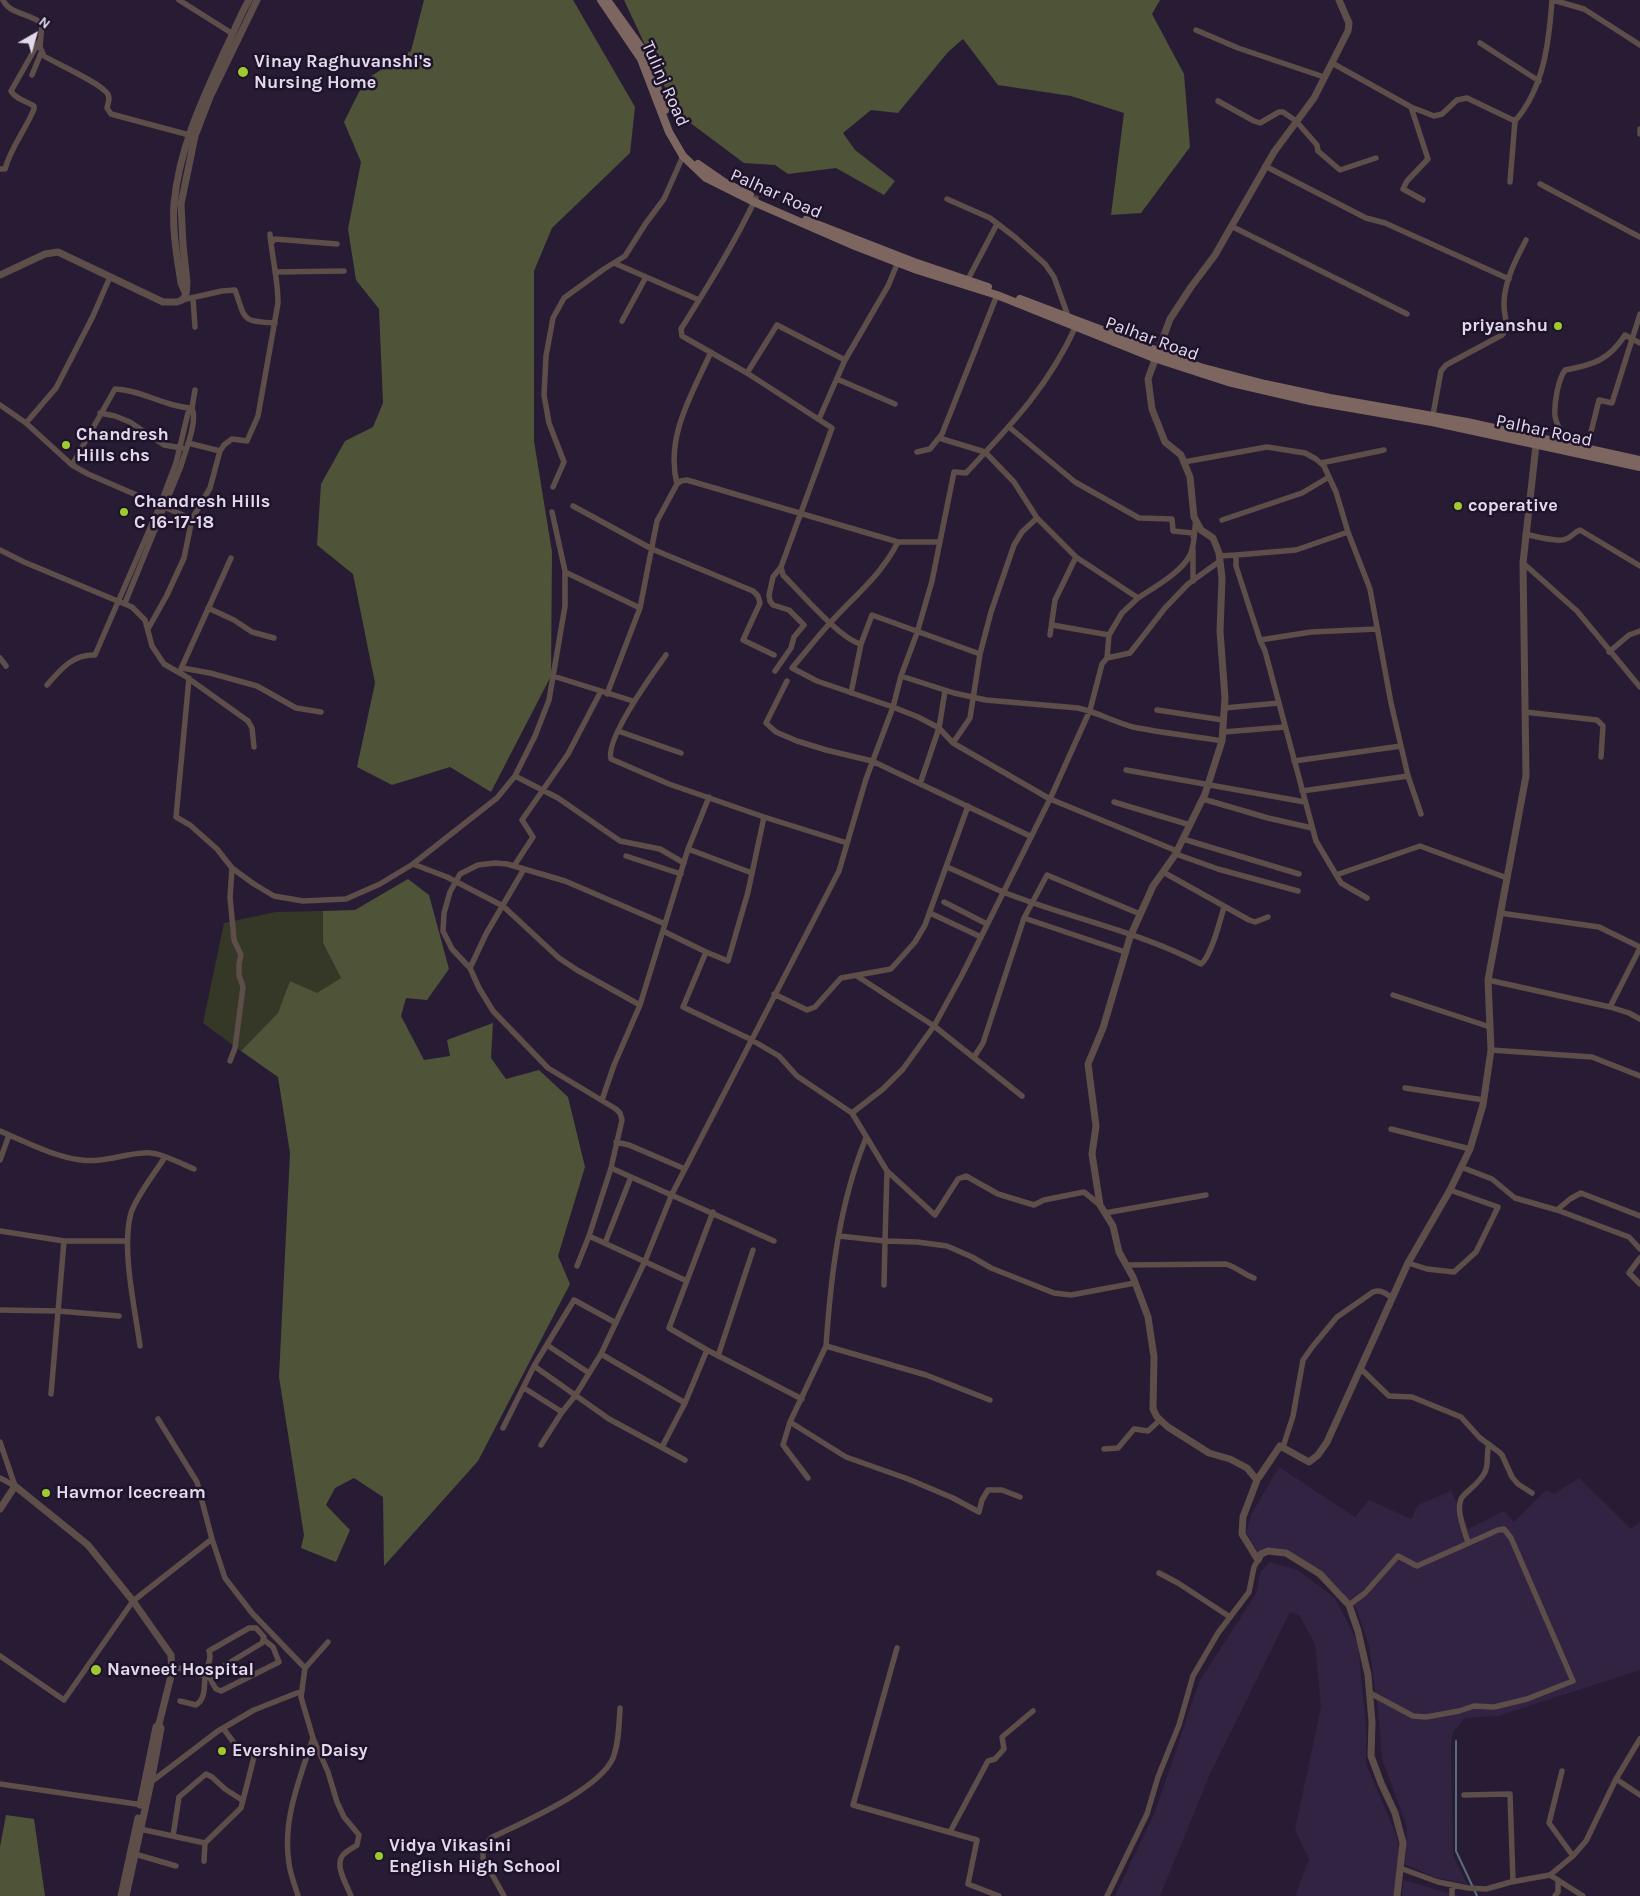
<!DOCTYPE html>
<style>
body{margin:0}
#map{position:relative;width:1640px;height:1896px;overflow:hidden;background:#281c35;font-family:Karla,sans-serif}
canvas{display:block}
.north{position:absolute;left:10px;top:10px;width:50px;height:50px;-webkit-text-stroke:4px #1f122b;paint-order:stroke;rotate:38deg;font-size:14px;font-weight:700;line-height:20px;text-align:center;color:#e1daeb}
.north::after{content:'';display:block;margin:auto;width:18px;height:22px;background:#e1daeb;clip-path:polygon(50% 0,100% 100%,50% 72%,0 100%)}
</style>
<div id="map">
<canvas width="1640" height="1896"></canvas>
<div class="north">N</div>
</div>
<script>
const ctx = document.querySelector('canvas').getContext('2d');
ctx.lineJoin = 'round';
function fill(path, color) { ctx.fillStyle = color; ctx.fill(path, 'evenodd'); }
function trace(path, color, width, dash) { ctx.strokeStyle = color; ctx.lineWidth = width; ctx.lineCap = dash ? 'butt' : 'round'; ctx.setLineDash(dash || []); ctx.stroke(path); }
function label(font, color, halo, rows, align = 'center') {
  ctx.font = font + ' Karla,sans-serif'; ctx.lineWidth = 5; ctx.setLineDash([]); ctx.textBaseline = 'middle'; ctx.strokeStyle = halo; ctx.fillStyle = color; for (const [text, x, y, turn = 0] of rows) {
    ctx.save(); ctx.translate(x, y); ctx.rotate((+turn || 0) * Math.PI / 180); ctx.textAlign = isNaN(turn) ? turn : align; if (halo) ctx.strokeText(text, 0, 0); ctx.fillText(text, 0, 0); ctx.restore();
  }
}
const built = new Path2D(`
 M 1279,1467 L 1355,1517 L 1369,1500 L 1411,1519 L 1418,1505 L 1451,1491 L 1469,1529 L 1504,1511 L 1514,1522 L 1546,1490 L 1554,1494 L 1579,1478 L 1631,1529 L 1640,1522 L 1640,1670 L 1498,1716 L 1465,1718 L 1453,1732 L 1451,1745 L 1453,1856 L 1467,1884 L 1434,1877 L 1405,1864 L 1407,1827 L 1382,1759 L 1378,1711 L 1369,1645 L 1357,1610 L 1335,1584 L 1292,1554 L 1266,1549 L 1258,1552 L 1246,1532 L 1252,1513 Z
 M 1269,1562 L 1298,1570 L 1335,1598 L 1358,1643 L 1366,1727 L 1366,1764 L 1394,1829 L 1400,1850 L 1395,1896 L 1295,1896 L 1309,1859 L 1295,1830 L 1321,1707 L 1315,1644 L 1299,1615 L 1290,1612 L 1210,1774 L 1160,1896 L 1115,1896 L 1155,1812 L 1199,1682 L 1257,1592 L 1260,1573 Z
 M 1403,1880 L 1459,1896 L 1402,1896 Z`);
const green = new Path2D(`
 M 323,911 L 323,943 L 341,978 L 317,994 L 290,981 L 279,1013 L 241,1051 L 203,1023 L 224,923 L 276,912 Z`);
const forest = new Path2D(`
 M 424,0 L 573,0 L 635,107 L 630,153 L 552,228 L 534,271 L 534,441 L 552,552 L 551,676 L 491,792 L 450,767 L 392,785 L 357,767 L 375,683 L 353,574 L 317,545 L 321,484 L 345,441 L 373,427 L 383,403 L 379,309 L 356,280 L 348,229 L 361,162 L 344,122 L 365,80 L 411,51 Z
 M 624,0 L 1160,0 L 1152,14 L 1184,74 L 1190,147 L 1141,213 L 1111,215 L 1124,113 L 1071,96 L 998,85 L 963,39 L 948,52 L 898,113 L 871,110 L 843,133 L 855,150 L 895,181 L 884,195 L 836,168 L 788,174 L 775,165 L 744,163 L 677,113 Z
 M 408,879 L 429,895 L 449,969 L 427,1000 L 406,998 L 401,1016 L 424,1060 L 450,1056 L 447,1040 L 493,1023 L 491,1058 L 506,1079 L 539,1070 L 568,1097 L 585,1167 L 558,1256 L 570,1284 L 478,1461 L 384,1566 L 383,1497 L 354,1478 L 335,1488 L 326,1505 L 350,1530 L 336,1562 L 301,1548 L 304,1535 L 279,1377 L 290,1153 L 278,1077 L 241,1051 L 278,1013 L 290,981 L 317,993 L 341,978 L 323,943 L 323,911 L 355,910 Z
 M 6,1815 L 34,1819 L 45,1896 L 0,1896 L 0,1847 Z`);
const stream = new Path2D(`
 M 1456,1741 L 1456,1851 L 1477,1896`);
const minor = new Path2D(`
 M 3,0 C 10,15 31,13 42,24 L 40,47 L 44,56 C 57,64 99,82 107,93 C 111,97 108,103 107,108 L 111,114 L 193,136
 M 179,0 L 233,34
 M 1553,0 L 1584,9 L 1640,45
 M 1196,30 L 1238,48 L 1324,77
 M 1480,43 L 1539,81
 M 1332,63 L 1411,107 L 1434,116 L 1442,114 L 1457,100 L 1467,98 L 1515,121 C 1544,88 1549,42 1552,0
 M 32,75 L 41,53
 M 1218,101 L 1254,121 L 1260,123 L 1279,112 L 1283,112 L 1296,121 L 1317,145 L 1318,151 L 1340,170 L 1376,158
 M 1411,107 L 1428,159 L 1407,181 L 1403,189 L 1423,200
 M 1640,129 L 1640,134
 M 1265,166 L 1366,218 L 1385,223 L 1509,279
 M 0,169 L 5,169 C 11,147 25,131 34,109 L 34,106 C 27,101 15,99 11,91 L 40,40
 M 1510,182 L 1515,121
 M 1540,184 L 1640,237
 M 756,198 C 734,244 708,286 681,329 L 682,336 L 747,373 L 832,428 L 781,567 L 783,575 C 799,591 841,640 861,644 L 872,615 L 980,654
 M 947,199 L 990,218 L 1016,238 L 1045,264 L 1054,277 L 1068,316
 M 1231,226 L 1407,314
 M 271,243 L 275,239 L 337,244
 M 614,263 L 699,300
 M 275,272 L 344,271
 M 966,283 L 997,224
 M 193,298 L 195,327
 M 182,300 L 222,291 L 235,290 C 246,320 240,321 275,323
 M 622,321 L 646,277
 M 747,373 L 777,325 L 845,360
 M 837,379 L 895,404
 M 0,405 L 26,423 L 72,465 L 88,474 L 192,519
 M 100,413 L 115,416 L 130,422 L 164,445 L 182,448
 M 819,419 L 845,360 L 888,286 L 898,262
 M 1432,420 L 1441,371 L 1446,365 L 1502,335 C 1510,325 1504,317 1504,306 C 1503,284 1516,259 1526,240
 M 26,423 L 56,388 L 93,316 L 110,277
 M 1009,427 L 1075,482 L 1139,518 L 1172,519 L 1173,531 L 1193,533 L 1193,536
 M 939,438 L 985,452 L 1014,482 L 1037,518 L 1076,557 L 1138,598 C 1153,588 1182,572 1190,555 C 1195,545 1194,531 1196,520
 M 1562,442 C 1562,429 1556,425 1555,416 C 1554,403 1558,380 1565,370 C 1593,365 1609,360 1625,335 L 1640,343
 M 188,443 L 220,451
 M 917,452 L 930,449 L 942,434 L 997,295
 M 1586,452 L 1599,400 L 1612,403 L 1640,314
 M 1184,462 L 1267,447 L 1305,453 L 1316,459 L 1324,466 L 1336,492 L 1348,532 L 1370,589 L 1391,703 L 1408,776 L 1421,814
 M 1321,463 L 1384,450
 M 72,465 L 115,389 C 142,390 165,407 192,408
 M 677,484 C 665,437 692,394 711,352
 M 553,487 L 564,462 L 549,423 L 544,395 L 546,356 L 553,318 L 564,298 L 604,269 L 625,256 L 646,223 L 664,199 L 683,156
 M 573,506 L 652,549 L 753,591 L 758,596 L 760,603 L 743,640 L 774,655
 M 1222,520 L 1302,493 L 1329,477
 M 1525,534 C 1534,536 1558,543 1566,539 C 1572,537 1574,532 1580,530 L 1640,566
 M 898,542 C 880,577 855,595 830,623 C 817,637 805,653 792,668 L 817,681 L 893,707 L 918,717 L 939,728 L 953,743 L 1050,799 L 1177,851
 M 0,550 L 24,562 L 132,607 L 145,620 L 152,646 L 164,664 L 185,676 L 248,721 L 252,728 L 254,747
 M 1236,555 L 1296,550 L 1348,532
 M 1220,556 L 1236,555 L 1236,566 L 1260,640 L 1265,651 L 1316,841 L 1341,883 L 1367,898
 M 1523,563 L 1577,611 L 1640,687
 M 565,572 L 640,608
 M 1193,581 L 1193,550
 M 125,603 L 181,466 C 185,451 198,422 192,408
 M 208,608 L 234,620 L 252,632 L 274,638
 M 1052,625 L 1109,635 L 1122,613 L 1138,598
 M 148,629 L 167,595 L 184,558 L 192,519 L 210,488 L 220,451 L 224,445 L 232,439 L 247,441 L 258,416 L 278,303 C 278,280 272,257 270,234
 M 1050,635 L 1055,600 L 1076,557
 M 1260,640 L 1311,632 L 1377,629
 M 1609,652 L 1629,635 L 1640,631
 M 666,655 C 653,673 605,739 611,759 L 669,784 L 764,817 L 748,892 L 728,961 L 706,952 L 683,1007 L 750,1039 L 779,1056 L 797,1076 L 852,1113 L 887,1171 L 935,1215 L 958,1179 L 966,1176 L 998,1194 L 1034,1205 L 1044,1200 L 1084,1192 L 1100,1205
 M 0,658 L 6,666
 M 1107,658 L 1109,635
 M 182,668 L 210,673 L 257,686 L 296,708 L 321,712
 M 180,671 L 231,558
 M 775,671 L 791,648 L 794,637 L 804,625 L 789,610 L 773,605 L 770,601 L 769,595 L 773,577 L 781,567
 M 553,676 L 633,701
 M 901,676 L 954,693 L 986,700 L 1078,708 C 1097,712 1114,722 1133,727 C 1162,733 1193,736 1222,741
 M 189,678 L 176,817 L 190,825 L 217,849 L 232,868 L 254,884 L 274,896 L 303,901 L 346,899 L 380,884 L 413,864 L 497,798 L 515,776 L 535,736 L 549,700 L 565,606 L 565,571 L 552,512
 M 787,681 L 766,723 L 776,732 L 797,741 L 826,750 L 872,761 L 1030,836
 M 47,685 C 61,669 73,654 95,655 L 160,505 L 176,463 L 188,413 L 192,408 L 195,390
 M 851,693 L 861,644
 M 607,694 L 640,608 L 657,521 L 677,484 L 681,481 L 687,480 L 898,542 L 939,542
 M 1224,708 L 1279,703
 M 1157,710 L 1223,720
 M 1525,712 L 1597,720 L 1603,726 L 1601,757
 M 618,731 L 681,753
 M 1223,732 L 1285,727
 M 953,743 L 970,718 L 980,654 L 991,612 L 1014,545 L 1022,532 L 1037,518
 M 1294,761 L 1401,746
 M 1126,770 L 1305,802
 M 515,776 L 558,798 L 620,841 L 660,849 L 684,863
 M 920,784 L 939,728 L 945,691
 M 1302,791 L 1408,776
 M 1203,799 L 1268,818 L 1312,828
 M 1114,802 L 1190,825
 M 764,817 L 847,843
 M 1183,839 L 1299,874
 M 688,849 L 752,873
 M 1176,854 L 1218,869 L 1298,891
 M 626,856 L 681,874
 M 413,864 L 447,877 L 503,906 L 559,958 L 577,970 L 640,1005 L 688,849 L 709,797
 M 514,866 L 533,837 L 522,820 L 568,754 L 601,691
 M 947,867 C 966,875 984,884 1003,892 C 1069,918 1138,931 1201,964 C 1211,957 1220,921 1224,907
 M 1163,872 L 1249,920 L 1255,922 L 1268,917
 M 1336,875 L 1420,846 L 1507,878
 M 944,902 L 987,924
 M 930,913 L 981,937
 M 1500,913 L 1599,927 L 1640,947
 M 1024,918 L 1125,952
 M 663,931 L 706,952
 M 470,968 L 486,934 L 524,869
 M 857,976 L 934,1026 L 1022,1096
 M 1488,980 L 1610,1007 L 1629,1013 L 1640,1019
 M 774,994 L 807,1010 L 815,1007 L 841,978 L 891,969 L 915,942 L 925,925 L 968,806
 M 1393,995 L 1490,1027
 M 1610,1007 L 1640,948
 M 1491,1050 L 1592,1057 L 1640,1076
 M 974,1057 L 983,1043 L 1024,918 L 1047,875 L 1140,914
 M 230,1061 L 235,1048 L 243,987 L 239,975 L 239,964 L 241,955 L 234,940 L 233,929 L 230,897 L 232,868
 M 1405,1088 L 1484,1100
 M 602,1100 L 614,1065 L 640,1005
 M 852,1113 L 883,1089 L 903,1069 L 934,1026 L 962,975 L 1050,799 L 1090,710 L 1102,664 L 1107,658 L 1130,653 L 1165,608 L 1188,584 L 1220,561
 M 1391,1129 L 1470,1149
 M 0,1131 L 9,1135
 M 866,1138 C 839,1204 831,1275 826,1346 L 926,1375 L 990,1400
 M 616,1142 L 629,1145 L 685,1169
 M 0,1160 L 9,1135 C 32,1145 56,1157 81,1160 C 102,1163 123,1154 143,1153 C 159,1151 179,1163 194,1169
 M 1461,1167 L 1492,1179 L 1515,1198 L 1557,1210 L 1570,1199 L 1581,1193 L 1640,1216
 M 611,1168 L 774,1241
 M 887,1171 L 885,1241 L 917,1242 L 947,1246 L 972,1257 L 991,1268 L 1054,1293 L 1071,1295 L 1135,1283
 M 1557,1210 L 1629,1237 L 1640,1249
 M 713,1212 L 669,1328 L 707,1350 L 802,1399
 M 1105,1213 L 1206,1195
 M 0,1231 L 64,1241 L 126,1241
 M 589,1236 L 687,1281
 M 839,1236 L 885,1241 L 884,1285
 M 605,1243 L 631,1177
 M 1640,1258 L 1629,1273 L 1640,1284
 M 1408,1263 L 1427,1269 L 1454,1272 L 1476,1252 L 1498,1207 L 1450,1190
 M 1126,1265 L 1226,1264 C 1238,1268 1243,1274 1254,1278
 M 577,1266 L 589,1236 L 611,1168 L 622,1120 L 620,1113 L 616,1109 L 548,1068 L 493,1011 L 479,988 L 470,968 L 452,949 L 443,931 L 444,913 L 450,892 L 460,874 L 478,865 L 495,863 L 507,864 L 565,881 L 665,924
 M 0,1310 L 58,1311 L 119,1316
 M 547,1345 L 589,1373
 M 140,1346 C 135,1308 121,1249 131,1213 C 137,1195 155,1173 165,1157
 M 826,1346 L 790,1422 L 846,1457 L 908,1479 L 953,1498 L 979,1512 L 982,1500 L 988,1490 L 1002,1490 L 1020,1497
 M 601,1354 L 685,1403
 M 718,1356 L 753,1250
 M 534,1366 L 609,1419 L 685,1460
 M 1360,1368 L 1389,1396 L 1412,1397 L 1461,1417 L 1480,1438 L 1499,1452 L 1502,1455 L 1512,1477 L 1518,1484 L 1532,1493
 M 524,1388 L 562,1412
 M 51,1394 L 64,1241
 M 158,1419 L 197,1482 L 212,1539 L 225,1578 L 252,1613 L 305,1668
 M 790,1422 L 783,1445 L 808,1478
 M 503,1428 L 534,1366 L 574,1300 L 616,1323
 M 0,1442 L 15,1486
 M 541,1445 L 562,1412 L 575,1396 L 601,1354 L 645,1261 L 672,1194 L 685,1169 L 839,871 L 866,779 L 893,707 L 901,676 L 917,633 L 932,581 L 954,472 L 966,473 C 1011,425 1048,387 1076,326
 M 662,1447 L 685,1403 L 707,1350
 M 1283,1447 L 1293,1416 L 1303,1360 L 1313,1346 L 1337,1317 L 1373,1292 C 1381,1289 1386,1294 1393,1298
 M 1104,1449 L 1118,1448 L 1134,1429 L 1148,1431 L 1160,1420
 M 0,1478 L 15,1486
 M 1468,1543 C 1465,1531 1453,1505 1464,1495 C 1471,1488 1481,1481 1485,1472 C 1489,1464 1486,1453 1489,1444
 M 1159,1573 L 1178,1583 L 1230,1617
 M 1349,1605 L 1365,1593 L 1398,1556 L 1417,1566 L 1498,1530 L 1504,1529 L 1511,1538 L 1573,1681 L 1527,1699 L 1494,1707 L 1474,1706 L 1459,1711 L 1426,1717 L 1413,1716 L 1370,1693
 M 328,1642 L 305,1668 L 301,1697 L 313,1738 L 328,1772 L 337,1802 L 344,1817 L 359,1835 L 357,1845 C 353,1848 348,1850 344,1854 C 333,1864 347,1885 351,1896
 M 897,1648 L 853,1805 L 977,1840 L 968,1884 L 999,1896
 M 0,1656 L 64,1700 L 133,1601 L 212,1539
 M 172,1666 L 205,1676 L 209,1675 L 262,1643 L 264,1637 L 256,1628 L 249,1628 L 209,1651 C 212,1658 208,1661 208,1668 C 208,1675 212,1683 216,1689 L 221,1691 L 279,1662 L 273,1647 L 264,1640
 M 180,1701 L 196,1705 C 206,1699 204,1686 205,1676
 M 1562,1771 L 1549,1823 L 1573,1856
 M 1616,1779 L 1640,1795
 M 151,1782 L 218,1731 L 254,1710 L 302,1691
 M 0,1784 L 143,1805
 M 1464,1795 L 1510,1794 L 1513,1881
 M 140,1829 L 205,1843 L 241,1808 L 254,1757 C 249,1749 246,1746 237,1747 L 223,1728
 M 950,1832 L 988,1761 L 995,1759 L 1004,1749 L 1002,1737 L 1033,1711
 M 173,1836 L 179,1797 L 206,1774 L 212,1777 L 225,1789 L 242,1800
 M 135,1854 L 176,1866
 M 204,1861 L 205,1843
 M 1400,1868 L 1438,1882 L 1468,1888 L 1486,1889 L 1511,1882 L 1550,1875 L 1583,1896
 M 1550,1875 L 1573,1856 L 1586,1841 L 1616,1779 L 1640,1739
 M 298,1896 C 295,1885 290,1874 289,1863 C 282,1820 300,1778 313,1738
 M 504,1896 L 483,1858 L 483,1848 L 491,1838 C 523,1822 599,1790 613,1758 C 619,1743 619,1724 620,1708
 M 1107,1896 L 1147,1814 L 1158,1777 L 1179,1725 L 1193,1676 L 1218,1633 L 1249,1592 L 1254,1567 L 1258,1560
 M 1452,1896 L 1452,1886
 M 1555,1896 L 1558,1892 L 1558,1880`);
const tertiary = new Path2D(`
 M 1339,0 L 1349,23 L 1348,31 L 1314,98 L 1274,152 L 1215,255 L 1191,287 L 1170,319 L 1148,379 L 1152,409 L 1165,442 L 1181,455 L 1190,477 L 1194,517 L 1201,530 L 1213,538 L 1219,553 L 1222,578 L 1220,631 L 1225,698 L 1222,741 L 1205,794 L 1175,855 L 1153,886 L 1130,937 L 1103,1028 L 1088,1064 L 1096,1126 L 1092,1154 L 1100,1205 L 1113,1226 L 1119,1252 L 1133,1277 L 1148,1317 L 1154,1357 L 1153,1409 L 1157,1417 L 1168,1427 L 1209,1453 L 1230,1459 L 1247,1468 L 1257,1480 L 1243,1517 L 1242,1534 L 1258,1560 L 1261,1554 L 1268,1551 L 1286,1553 L 1320,1574 L 1349,1605 L 1358,1631 L 1368,1675 L 1372,1722 L 1371,1756 L 1381,1783 L 1395,1813 L 1403,1843 L 1397,1896
 M 0,275 L 45,254 L 58,252 L 163,302 L 177,302 L 182,300 L 186,295 L 187,282 L 183,245 L 181,204 L 195,136 L 210,97 L 257,0
 M 185,292 L 181,283 C 177,257 172,230 174,204 C 179,148 203,98 226,48 C 234,32 240,15 249,0
 M 1257,1480 L 1280,1446 L 1309,1462 L 1318,1455 L 1327,1442 L 1408,1263 L 1450,1190 L 1470,1149 L 1483,1105 L 1491,1050 L 1488,980 L 1526,776 L 1523,563 L 1536,445
 M 0,1509 L 15,1486 L 88,1545 L 133,1601 L 171,1655 L 172,1672 L 159,1724 L 161,1728 L 151,1782 L 126,1896
 M 140,1805 L 156,1727 L 159,1724
 M 121,1896 L 138,1818`);
const secondary = new Path2D(`
 M 601,0 L 641,59 L 669,132 L 683,156 L 706,178 L 754,202 L 855,246 L 917,270 L 997,295 L 1154,358 L 1228,382 L 1310,401 L 1432,422 L 1640,467
 M 607,0 L 643,50 L 649,63 L 665,110
 M 698,164 L 724,182 L 750,195
 M 806,220 L 914,262 L 988,287
 M 1020,299 L 1200,367 L 1265,384 L 1330,398 L 1467,422 L 1640,460`);
const markers = [
 [243,72,6,"#9fca2d"],
 [1558,326,5,"#9fca2d"],
 [66,445,5,"#9fca2d"],
 [1458,506,5,"#9fca2d"],
 [124,512,5,"#9fca2d"],
 [46,1493,5,"#9fca2d"],
 [96,1670,6,"#9fca2d"],
 [222,1751,5,"#9fca2d"],
 [379,1856,5,"#9fca2d"]
];
const poiNames = [
 ["Vinay Raghuvanshi's",254,62],
 ["Nursing Home",254,83],
 ["priyanshu",1548,326,"right"],
 ["Chandresh",76,435],
 ["Hills chs",76,456],
 ["Chandresh Hills",134,502],
 ["C 16-17-18",134,523],
 ["coperative",1468,506],
 ["Havmor Icecream",56,1493],
 ["Navneet Hospital",107,1670],
 ["Evershine Daisy",232,1751],
 ["Vidya Vikasini",389,1846],
 ["English High School",389,1867]
];
const streetNames = [
 ["Tulinj Road",665,84,66],
 ["Palhar Road",776,194,24],
 ["Palhar Road",1152,339,20],
 ["Palhar Road",1544,431,12]
];
fill(built, '#322342');
fill(green, '#353826');
fill(forest, '#4f5337');
trace(stream, '#576e7a', 2);
trace(minor, '#5d4e4a', 5.5);
trace(tertiary, '#5d4e4a', 7);
trace(secondary, '#7e6660', 8);
for (const [x, y, r, color] of markers) { const dot = new Path2D(); dot.arc(x, y, r, 0, 2 * Math.PI); ctx.fillStyle = color; ctx.fill(dot); trace(dot, '#1f122b', 2); }
label('bold 18px', '#e1daeb', '#1f122b', poiNames, 'left');
label('18px', '#e1daeb', '#1f122b', streetNames);
</script>
